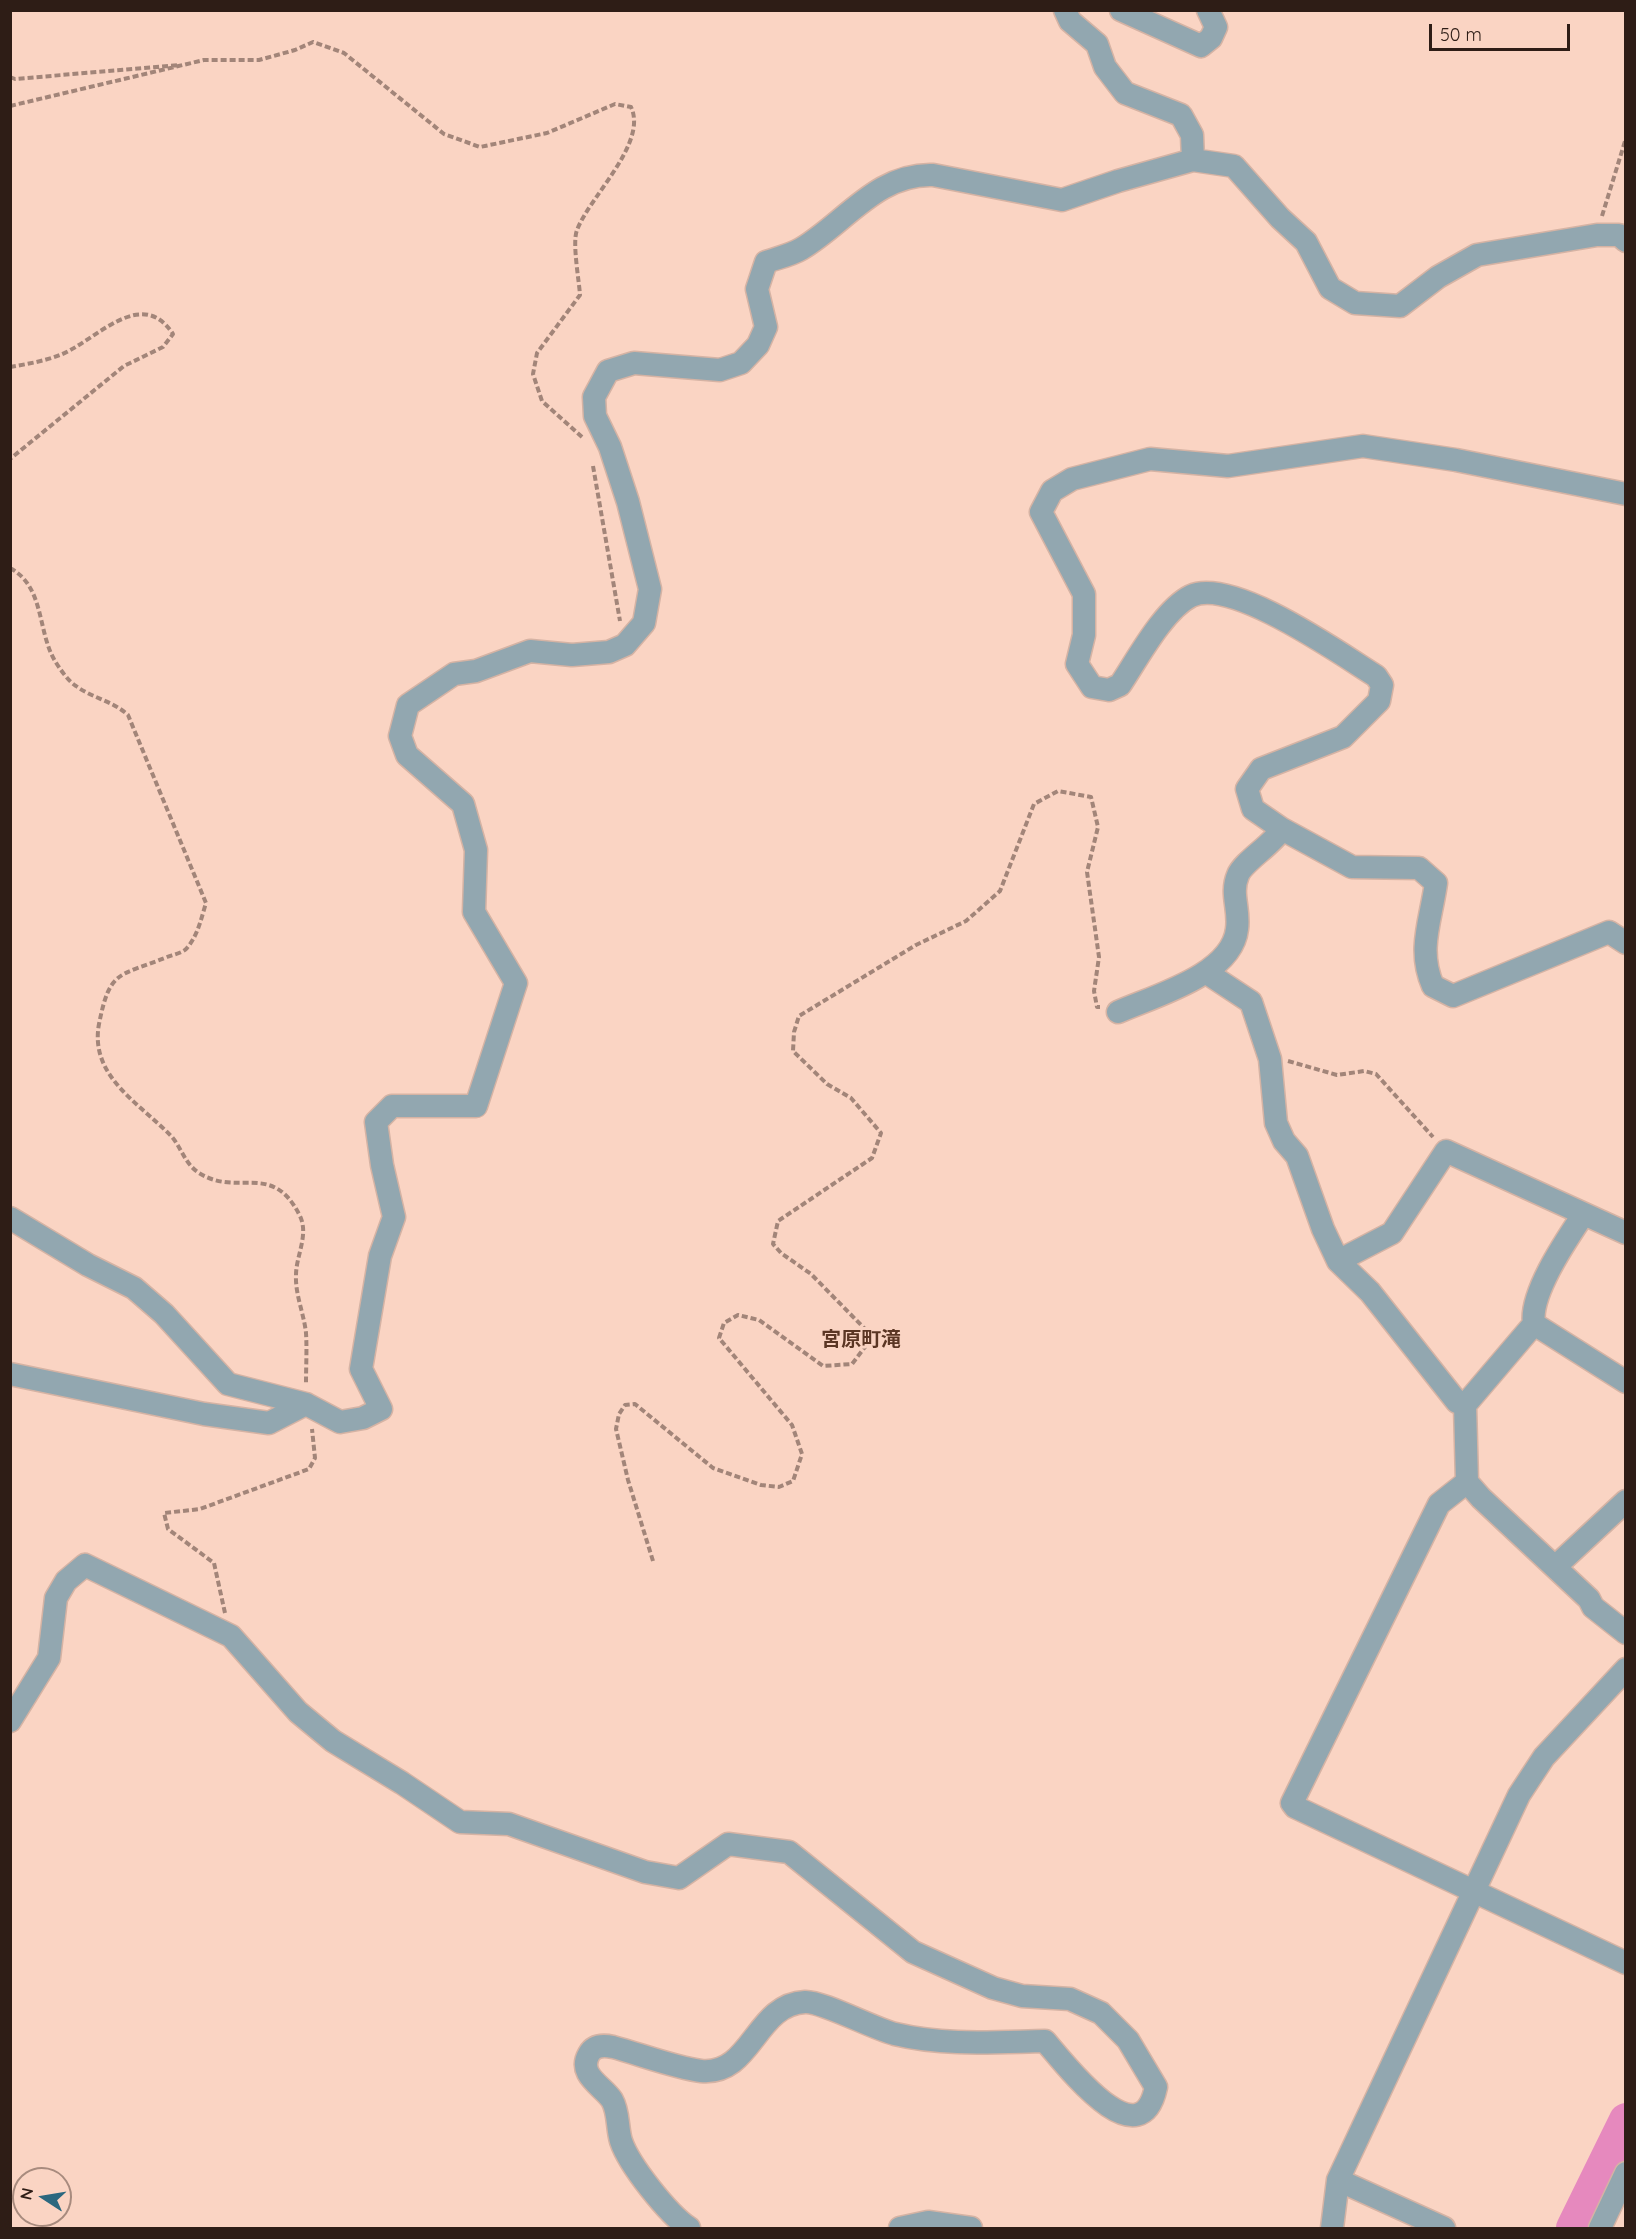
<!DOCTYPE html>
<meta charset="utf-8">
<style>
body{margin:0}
#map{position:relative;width:1636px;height:2239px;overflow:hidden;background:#fad4c3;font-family:Quicksand,sans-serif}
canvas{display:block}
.frame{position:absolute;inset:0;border:12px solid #2e1d16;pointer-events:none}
.north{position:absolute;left:12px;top:2167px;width:60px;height:60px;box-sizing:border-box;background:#fad4c3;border:2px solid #a88b7e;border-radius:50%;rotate:282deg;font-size:16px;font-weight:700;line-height:24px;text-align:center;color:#2e1d16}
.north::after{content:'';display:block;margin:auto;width:21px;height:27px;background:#2b687f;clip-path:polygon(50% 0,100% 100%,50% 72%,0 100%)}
.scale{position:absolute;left:1429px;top:24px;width:141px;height:27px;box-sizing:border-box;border:3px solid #2e1d16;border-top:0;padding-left:8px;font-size:18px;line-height:21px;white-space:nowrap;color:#2e1d16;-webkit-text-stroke:4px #fad4c3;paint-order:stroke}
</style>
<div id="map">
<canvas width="1636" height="2239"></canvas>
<div class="frame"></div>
<div class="north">N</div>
<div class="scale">50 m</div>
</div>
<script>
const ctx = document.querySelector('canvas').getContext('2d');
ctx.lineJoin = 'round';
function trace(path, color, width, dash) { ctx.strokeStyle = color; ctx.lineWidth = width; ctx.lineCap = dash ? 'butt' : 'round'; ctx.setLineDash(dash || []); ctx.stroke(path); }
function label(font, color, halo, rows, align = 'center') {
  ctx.font = font + ' Quicksand,"Noto Sans JP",sans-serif'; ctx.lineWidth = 6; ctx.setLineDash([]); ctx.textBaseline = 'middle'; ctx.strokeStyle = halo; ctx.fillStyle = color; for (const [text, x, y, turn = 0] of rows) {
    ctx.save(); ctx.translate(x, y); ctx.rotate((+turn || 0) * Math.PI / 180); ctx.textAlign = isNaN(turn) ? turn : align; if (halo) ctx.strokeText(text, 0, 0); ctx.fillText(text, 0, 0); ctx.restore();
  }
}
const river = new Path2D(`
 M 1573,2228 L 1626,2120`);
const path = new Path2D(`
 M 10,77 L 15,79 L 179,65
 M 10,106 L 204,60 L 259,60 L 295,50 L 313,42 L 344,53 L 444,134 L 480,147 L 547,133 L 615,104 L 631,107 C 648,143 590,196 577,230 C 572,242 579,280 580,295 L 537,353 L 533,374 L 542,401 L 582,437
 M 1602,216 L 1626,138
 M 10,367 C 27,364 45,361 60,355 C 96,341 141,285 173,334 L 163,347 L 124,366 L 10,459
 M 593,466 L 620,621
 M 10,568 C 45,587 37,631 55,661 C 60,669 68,681 76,686 C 92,698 113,701 128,715 L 206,903 C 201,919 198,935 187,948 C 183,953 172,955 167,957 C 118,977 110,969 99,1024 C 89,1077 141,1104 172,1137 C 182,1149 185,1164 199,1173 C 239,1198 272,1160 300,1216 C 309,1235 296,1256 296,1275 C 295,1294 304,1314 306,1333 C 307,1349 306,1367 306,1383
 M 1288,1061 L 1337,1075 L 1364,1071 L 1376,1074 L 1433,1137
 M 653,1561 L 628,1480 L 616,1429 L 619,1414 L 625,1405 L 635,1404 L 713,1468 L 761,1485 L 779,1487 L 793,1481 L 802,1454 L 792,1425 L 719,1338 L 724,1323 L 738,1315 L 759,1320 L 823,1366 L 852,1364 L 865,1347 L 865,1329 L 811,1274 L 781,1253 L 773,1244 L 778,1221 L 872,1158 L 881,1133 L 851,1098 L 827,1084 L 793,1051 L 794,1032 L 799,1016 L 916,945 L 966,921 L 1000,891 L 1034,804 L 1058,791 L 1091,797 L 1098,827 L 1087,872 L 1099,957 L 1094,991 L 1097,1007 L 1100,1007
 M 225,1613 L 214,1563 L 168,1529 L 164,1513 L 200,1509 L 309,1469 L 315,1458 L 312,1429`);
const minor = new Path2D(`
 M 1065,10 L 1070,21 L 1097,44 L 1105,67 L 1125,93 L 1181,115 L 1192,135 L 1193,160
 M 1121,10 L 1201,46 L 1211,38 L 1216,27 L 1208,10
 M 1626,494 L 1456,460 L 1363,446 L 1228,466 L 1150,459 L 1072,479 L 1052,491 L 1041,512 L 1084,594 L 1084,635 L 1077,664 L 1092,687 L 1109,690 L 1120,685 C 1137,660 1163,610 1191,596 C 1232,577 1339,653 1376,676 L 1382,685 L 1379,701 L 1343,737 L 1261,769 L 1247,789 L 1253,809 L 1282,829 L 1352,867 L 1419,868 L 1436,883 C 1431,920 1417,950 1433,986 L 1453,996 L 1609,932 L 1626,943
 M 1207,973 L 1251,1002 L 1270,1059 L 1276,1123 L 1284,1141 L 1297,1156 L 1323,1229 L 1338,1261 L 1370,1292 L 1457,1402 L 1465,1405
 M 1118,1012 C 1154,996 1232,975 1237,929 C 1240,909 1230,894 1238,875 C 1243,862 1272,845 1282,829
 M 1583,1215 C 1567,1239 1529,1294 1534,1324 L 1626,1382
 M 10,1218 L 88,1265 L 134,1288 L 164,1314 L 228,1384 L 306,1404 L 340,1422 L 363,1418 L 381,1409 L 361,1369 L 380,1256 L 394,1217 L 382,1165 L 376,1122 L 392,1106 L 476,1106 L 516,983 L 474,912 L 476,850 L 463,804 L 407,755 L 400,736 L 408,705 L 454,674 L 476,671 L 530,651 L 572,655 L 609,652 L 625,645 L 644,623 L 650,589 L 628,502 L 610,447 L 595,416 L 594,397 L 608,371 L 634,363 L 720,370 L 741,363 L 758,345 L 766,327 L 757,289 L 766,262 C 777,258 791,255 801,249 C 845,223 877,173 933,175 L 1062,200 L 1118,181 L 1193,160 L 1234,166 L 1280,218 L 1306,242 L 1330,288 L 1355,303 L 1400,306 L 1438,277 L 1477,255 L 1597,235 L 1619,235 L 1626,241
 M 1338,1261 L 1392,1233 L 1446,1151 L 1626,1233
 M 1534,1324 L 1465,1405 L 1467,1482 L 1481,1498 L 1589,1599 L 1593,1607 L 1626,1633
 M 10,1374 L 204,1414 L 269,1423 L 306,1404
 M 1467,1482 L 1439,1504 L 1292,1803 L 1295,1807 L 1626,1963
 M 1555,1567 L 1626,1501
 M 10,1721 L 49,1658 L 56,1598 L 66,1581 L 85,1565 L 231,1636 L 298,1712 L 333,1741 L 402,1783 L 460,1822 L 509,1824 L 645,1872 L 679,1878 L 728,1844 L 789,1852 L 913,1952 L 993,1988 L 1022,1996 L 1070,1999 L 1101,2013 L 1128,2040 L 1156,2087 C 1140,2163 1065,2064 1045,2041 C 994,2042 945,2046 895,2034 C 874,2029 822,2001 805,2002 C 755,2004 752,2076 701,2071 C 676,2068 639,2054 613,2047 C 604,2045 594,2045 589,2054 C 577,2075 603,2086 612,2100 C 619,2112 617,2128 621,2141 C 629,2165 668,2214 689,2228
 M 1338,2180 L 1444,2228
 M 900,2228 L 928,2222 L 971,2228
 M 1332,2228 L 1338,2180 L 1519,1795 L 1544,1757 L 1626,1669
 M 1600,2228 L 1626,2173`);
const quarterNames = [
 ["宮原町滝",861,1340]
];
trace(river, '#e689be', 34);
trace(minor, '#d5b3a4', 25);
trace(path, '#a28579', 4, [6, 3]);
trace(minor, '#92a7b0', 22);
label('bold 20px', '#5b3624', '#fad4c3', quarterNames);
</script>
